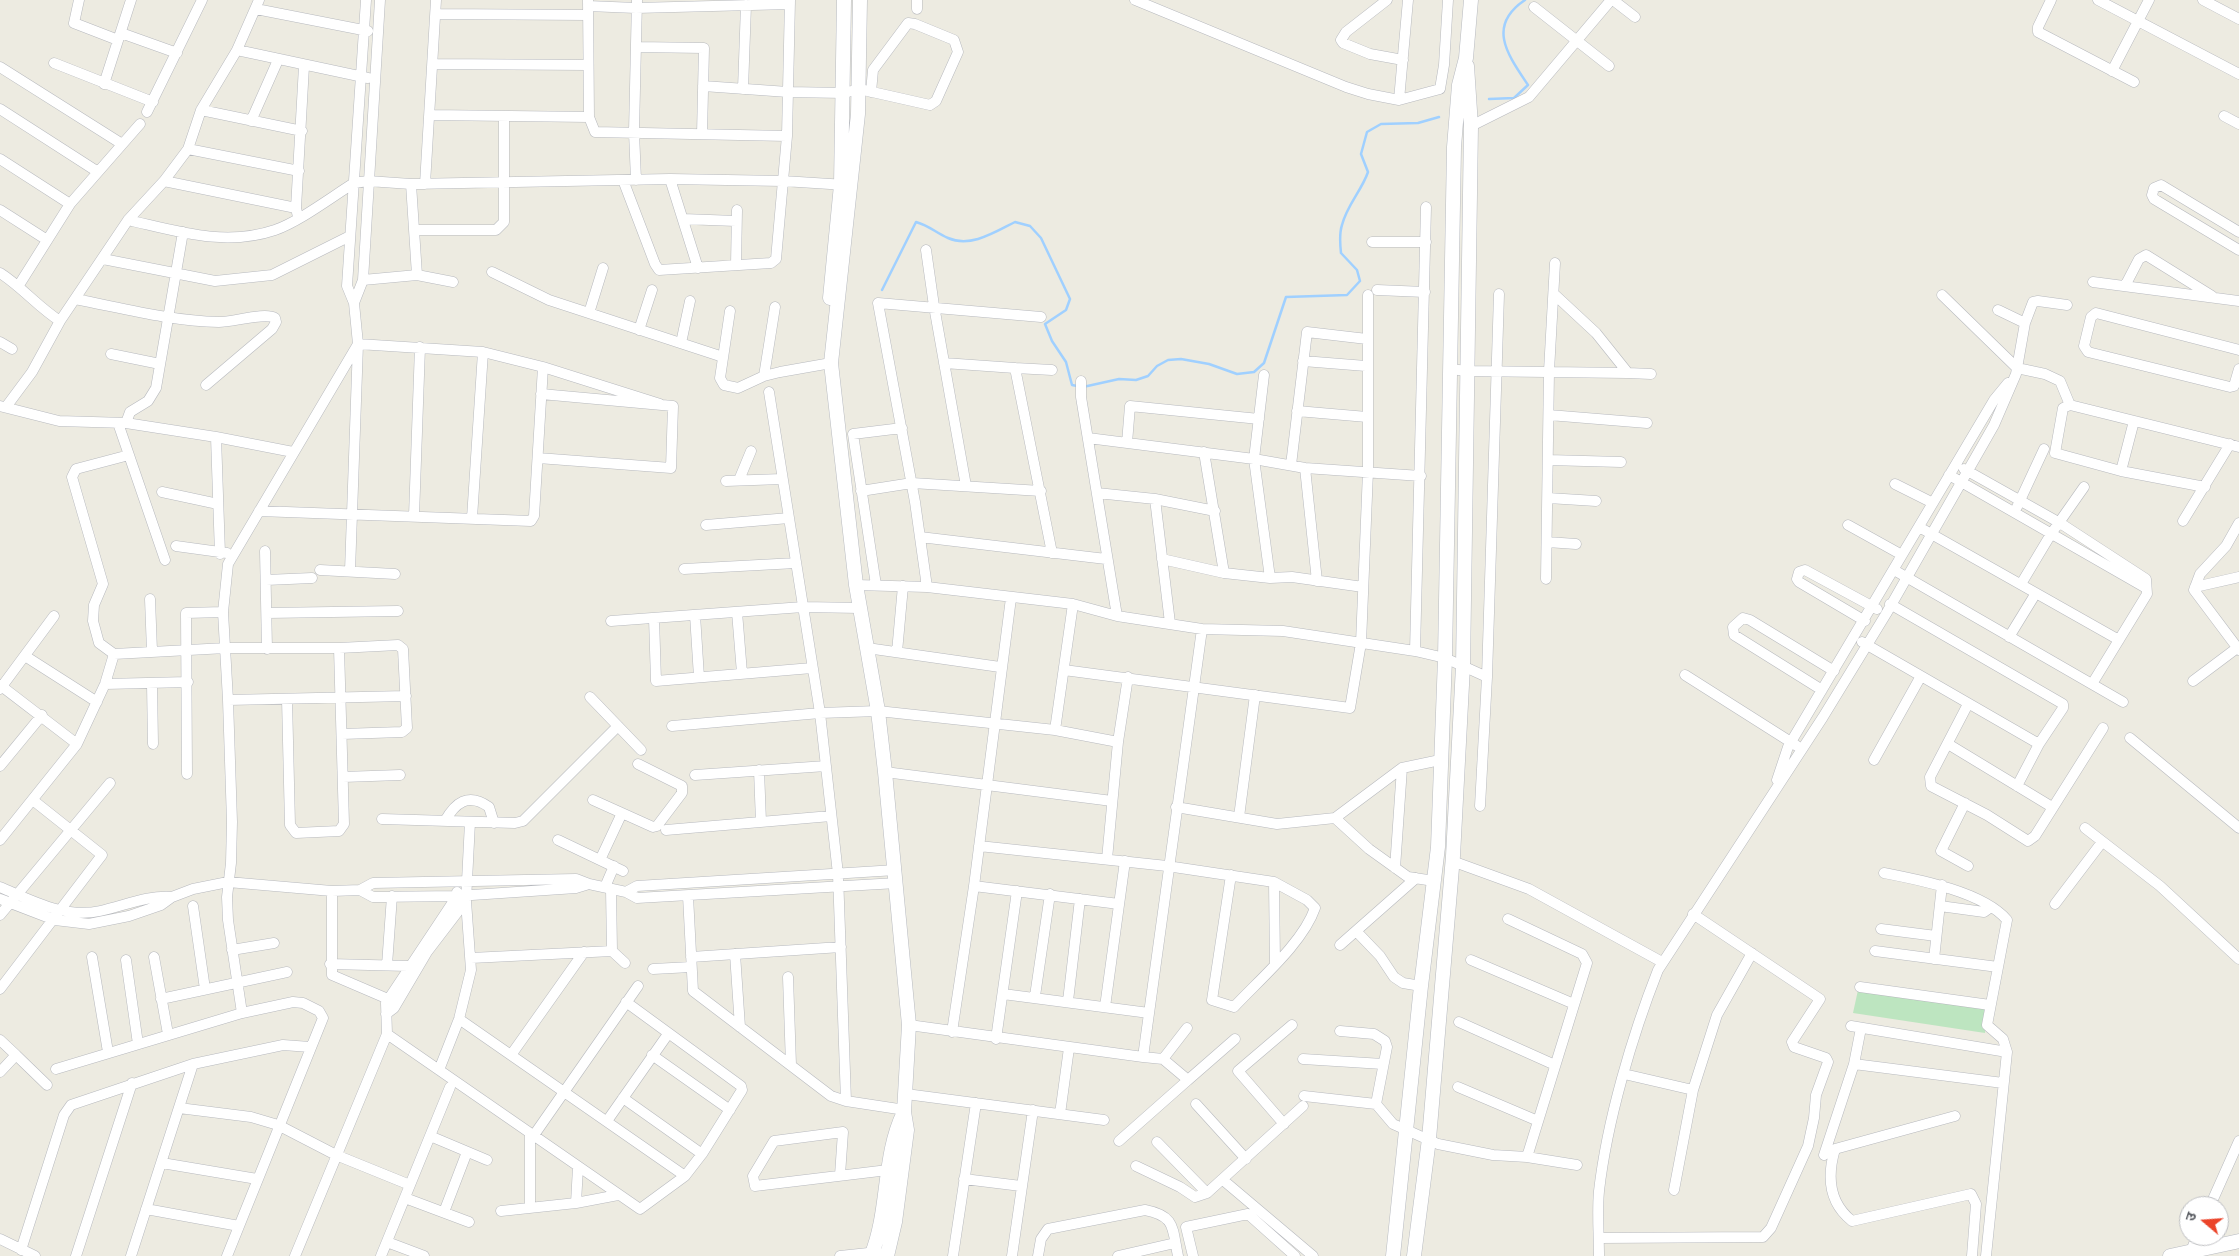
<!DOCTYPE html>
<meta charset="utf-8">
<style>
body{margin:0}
#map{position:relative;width:2239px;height:1256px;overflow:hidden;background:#edebe1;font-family:"PT Sans","Noto Sans Devanagari",sans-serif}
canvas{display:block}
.north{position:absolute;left:2179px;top:1196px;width:50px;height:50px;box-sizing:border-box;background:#fff;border:1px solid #bdbec1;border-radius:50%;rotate:288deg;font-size:14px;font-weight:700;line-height:20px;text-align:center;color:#5a5d63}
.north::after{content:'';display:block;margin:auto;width:18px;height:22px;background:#eb442a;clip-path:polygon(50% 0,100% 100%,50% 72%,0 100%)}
</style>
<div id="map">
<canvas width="2239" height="1256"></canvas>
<div class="north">उ</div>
</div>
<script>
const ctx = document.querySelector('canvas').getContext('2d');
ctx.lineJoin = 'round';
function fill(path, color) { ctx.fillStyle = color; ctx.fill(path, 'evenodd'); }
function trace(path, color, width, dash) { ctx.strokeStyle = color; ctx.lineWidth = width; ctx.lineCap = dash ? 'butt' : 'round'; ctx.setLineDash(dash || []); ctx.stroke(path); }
const green = new Path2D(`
 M 1858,990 L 1987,1008 L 1985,1033 L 1853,1013 Z`);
const stream = new Path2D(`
 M 1489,99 L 1514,98 L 1528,85 C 1508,55 1486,26 1525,0
 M 882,290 L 916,222 C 930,226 936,233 948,238 C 971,248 995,232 1015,222 L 1030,226 L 1041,238 L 1070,299 L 1066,310 L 1045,324 L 1052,341 L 1066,362 L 1072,385 L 1077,386
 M 1083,387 L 1119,379 L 1136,380 L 1148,376 L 1157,366 L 1168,360 L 1181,359 L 1209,364 L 1237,374 L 1254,372 L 1264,363 L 1286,297 L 1347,295 L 1360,281 L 1357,270 L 1341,253 C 1340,244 1339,234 1342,225 C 1347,205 1362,190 1368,172 L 1361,154 L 1367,132 L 1381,124 L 1418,123 L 1439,117`);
const street = new Path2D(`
 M 79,0 L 74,23 L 118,40
 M 588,0 L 589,117 L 595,132 L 787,136
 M 1135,0 L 1346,87 L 1368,94 L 1399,100 L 1440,89 L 1444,65 L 1448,0
 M 1387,0 L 1346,32 L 1341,40 L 1343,43 L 1370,54 L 1403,60
 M 1613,0 L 1635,17
 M 2051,0 L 2038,27 L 2038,32 L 2134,82
 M 2098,0 L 2239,74
 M 2203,0 L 2239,19
 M 588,6 L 636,8 L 790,4
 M 1534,7 L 1609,66
 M 256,9 L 368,31
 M 917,9 L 917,0
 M 436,14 L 588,15
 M 121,33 L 177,53
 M 637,47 L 704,48 L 702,134
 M 237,50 L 368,78
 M 54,63 L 153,102
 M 433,64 L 588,65
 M 0,67 L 122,144
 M 2112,71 L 2149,0
 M 104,84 L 131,0
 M 703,86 L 788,92 L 844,93 L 859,89 L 930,105 L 936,101 L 958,52 L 954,40 L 915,24 L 908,23 L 873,70 L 871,92
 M 743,89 L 746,5
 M 1399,100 L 1408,0
 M 0,109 L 98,172
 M 201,110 L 302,131
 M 147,112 L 202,0
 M 431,115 L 589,117
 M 2224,116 L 2239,124
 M 251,121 L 278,60
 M 1471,126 L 1529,97 L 1611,0
 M 188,149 L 299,171
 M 0,159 L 70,204
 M 670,179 L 698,268
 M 623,180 L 655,264 L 659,270 L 771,263 L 776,259 L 787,136 L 790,0
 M 636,180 L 634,132 L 637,0
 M 164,181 L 296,208
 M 411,184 L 417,275
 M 425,184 L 436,0
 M 0,210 L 47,240
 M 298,217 L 296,208 L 304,66
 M 683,219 L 736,221
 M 128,220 C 177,231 225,247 275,230 C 300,221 330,198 354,183 L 368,181 L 411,184 L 670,179 L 783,181 L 846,185
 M 414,230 L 496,230 L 504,222 L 504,117
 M 2239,232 L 2161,185 L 2154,188 L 2152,195 L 2154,199 L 2239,250
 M 1372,242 L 1426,242
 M 926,250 L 934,306 L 966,486
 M 103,259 L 215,281 L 272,275 L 350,236
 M 736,265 L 737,210
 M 492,272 L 549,300 L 723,357
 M 0,273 C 22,287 38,307 60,321
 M 363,280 L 417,275 L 453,282
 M 2093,282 L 2239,301
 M 19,285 L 70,204 L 140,124
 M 2125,286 L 2139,259 L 2146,255 L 2212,296
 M 1377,290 L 1425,292
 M 1942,295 L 2017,368 L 2045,374 L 2060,381 L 2070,405
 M 75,299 C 122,308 170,321 219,322 C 233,322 265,312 275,318 L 276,322 L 272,329 L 206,385
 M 354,303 L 363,280 L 380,0
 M 730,311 L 720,378 L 724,385 L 738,388 L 764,376 L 780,372 L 831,363
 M 589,313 L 603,268
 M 2025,323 L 2033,302 L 2038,301 L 2067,305
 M 639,330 L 652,290
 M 0,342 L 12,349
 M 681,343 L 690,301
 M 2239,350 L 2096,313 L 2091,317 L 2084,346 L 2088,352 L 2230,387 L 2234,386 L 2239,369
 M 111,354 L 160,364
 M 1303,361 L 1366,366
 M 944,363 L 1015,368 L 1052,553
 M 1015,368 L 1052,370
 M 1450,369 L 1467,371 L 1628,373 L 1596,333 L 1554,294
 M 1628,373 L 1651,374
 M 1264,375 L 1254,459 L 1270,578
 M 764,376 L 775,307
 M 1081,381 L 1081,397 L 1117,616
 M 769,392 L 820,713 L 838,874 L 846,1101
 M 0,406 L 59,421 L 126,423 L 216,437
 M 6,407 L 32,372 L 60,321 L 128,220 L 164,181 L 188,149 L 201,110 L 237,50 L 259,0
 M 1297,411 L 1367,417
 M 1549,415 L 1647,423
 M 118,423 L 165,560
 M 126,423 L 130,412 L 148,401 L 156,388 L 183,232
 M 1088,438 L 1254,459 L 1305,468 L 1421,476
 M 1127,443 L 1130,406 L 1259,419
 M 1204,452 L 1224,573
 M 129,455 L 76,469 L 72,477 L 103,584 L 94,605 L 93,621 L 99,643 L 114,654 L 226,648 L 339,648 L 398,645 L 403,649 L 407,728 L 402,732 L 342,734
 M 538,458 L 671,468 L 673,406 L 541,394
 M 1548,460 L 1621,462
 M 1291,465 L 1307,332 L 1367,339
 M 1305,468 L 1317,581
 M 1964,469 L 2060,523 L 2146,579 L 2147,594 L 2092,684
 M 2121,471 L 2134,421
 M 1949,475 L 2146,588
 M 739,480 L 751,451
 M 726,481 L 782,479
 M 1895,484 L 1933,503
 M 2205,487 L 2121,471 L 2055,453 L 2063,408 L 2070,405 L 2239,447
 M 861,491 L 912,483 L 1041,491
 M 162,492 L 218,504
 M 1097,493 L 1155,499 L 1215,511
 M 1548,498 L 1596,501
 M 1155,499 L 1170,623
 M 2017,507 L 2044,449
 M 259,511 L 531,521 L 534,516 L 543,367
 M 414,516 L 420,347
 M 472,518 L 483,352
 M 2183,521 L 2230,444
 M 2239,523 L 2226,546 L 2200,574 L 2194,590 L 2239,650
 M 706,525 L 789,518
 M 1848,525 L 1902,555
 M 1919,527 L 2119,640
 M 920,537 L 1106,559
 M 1547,542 L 1576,544
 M 176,546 L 227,553
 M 265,551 L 267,649
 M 220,554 L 216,437 L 293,452
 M 1162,559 L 1224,573 L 1270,578 L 1292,577 L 1363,587
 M 684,569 L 796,563
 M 320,570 L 395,574
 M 1894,570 L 2123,702
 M 350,571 L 358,344 L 354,303 L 347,286 L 366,0
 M 1546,579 L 1549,371 L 1555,263
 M 266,580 L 312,578
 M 2021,584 L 2051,534 L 2084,487
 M 856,585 L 927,587 L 1073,604 L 1117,616 L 1202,629 L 1283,631 L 1415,651 L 1445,658 L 1487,677
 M 876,585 L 853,434 L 902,428
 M 927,587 L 915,502 L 878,303 L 1041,317
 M 2195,587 L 2239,577
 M 150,599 L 152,651
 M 1890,604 L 2063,704 L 2063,708 L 2039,744 L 2017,786
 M 737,612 L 742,673
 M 267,613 L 398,611
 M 695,615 L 699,677
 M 654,618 L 656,681 L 812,668
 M 611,621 L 803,607 L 860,608
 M 1865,621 L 1799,582 L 1797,579 L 1799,572 L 1805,570 L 1877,609
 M 2009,637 L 2036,593
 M 1862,642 L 2039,744
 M 867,648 L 1000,667
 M 1415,651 L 1426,207
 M 897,652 L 903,586
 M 25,656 L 97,702
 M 1064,670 L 1350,708 L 1361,643 L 1368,471 L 1368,295
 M 1685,675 L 1797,746
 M 2193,681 L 2237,648
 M 105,684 L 188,682
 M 152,684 L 153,744
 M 0,685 L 77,744
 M 0,689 L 54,616
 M 1822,690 L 1734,635 L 1733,627 L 1743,618 L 1750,620 L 1834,671
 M 590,697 L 641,750
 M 287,699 L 290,825 L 296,833 L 339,831 L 344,824 L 339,648
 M 228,700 L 406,696
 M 1968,704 L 1930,777 L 1931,786 L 1987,815 L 2028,841 L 2035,836 L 2103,728
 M 672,726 L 820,713 L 878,711 L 1055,730 L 1118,742
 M 1055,730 L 1073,604
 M 2130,738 L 2239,828
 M 1948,744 L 2052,807
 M 1874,760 L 1921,676
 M 0,766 L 42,715
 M 759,770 L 761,822
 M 885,772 L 1112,801
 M 187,774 L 186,613 L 223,612
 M 695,775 L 826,766
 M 343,777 L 400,775
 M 1777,780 L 1788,747 L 1994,400 L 2008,383
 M 593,800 L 653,827 L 657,826 L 682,793 L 682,786 L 638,764
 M 1965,803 L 1941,851 L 1968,866
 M 1480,806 L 1487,677 L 1499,294
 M 1176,807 L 1277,824 L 1335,818 L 1402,768 L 1440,760
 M 1239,817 L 1255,695
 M 1335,818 L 1369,849 L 1408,877 L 1434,881
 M 382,819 L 515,823 L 523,821 L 618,726
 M 445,821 C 455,803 468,792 489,807 L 494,823
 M 2085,828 L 2160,886 L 2239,959
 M 666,830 L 831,816
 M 0,840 L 77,744 L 105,684 L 114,654
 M 558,840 L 623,871
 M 979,846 L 1167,866 L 1274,882 L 1307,900 L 1315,908 C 1303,943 1259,980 1234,1007 L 1212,1000 L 1231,875
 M 1107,859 L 1118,742 L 1128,677
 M 600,860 L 622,813
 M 1452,861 L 1529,889 L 1662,962
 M 1395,868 L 1402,768
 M 1884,873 C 1920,880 1983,892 2007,920 L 1987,1025 L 2003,1039 L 2007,1052 L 1986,1256
 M 1274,882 L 1275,963
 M 974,886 L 1119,904
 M 0,887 C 31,900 65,919 100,911 C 124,906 147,895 172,897
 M 605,887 L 614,866
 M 611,889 L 612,951 L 625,963
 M 360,890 L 373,883 L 576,879 L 589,884 L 626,892 L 637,898 L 897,883
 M 332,891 L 332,975 L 388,999
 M 626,892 L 637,886 L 896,870
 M 688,896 L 693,991 L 831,1096 L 846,1101 L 905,1110
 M 0,899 L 55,920 L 89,924 L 129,916 L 161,905 L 172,897 L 193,889 L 228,882 L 332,891 L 360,890 L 373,897 L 457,896 L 576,888 L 589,884
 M 2055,904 L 2102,842
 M 193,906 L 205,989
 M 1940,906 L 1984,912 L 1991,907
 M 0,915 L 110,783
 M 1508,919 L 1582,954 L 1587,963 L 1527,1157
 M 1881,929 L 1936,936
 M 1356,931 L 1380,956 L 1394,977 L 1403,983 L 1421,986
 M 1340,945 L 1416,878
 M 232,950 L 274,943
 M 1875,951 L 1998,967
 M 735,954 L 740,1027
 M 92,957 L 108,1052
 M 154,957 L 168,1034
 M 691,957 L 841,947
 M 471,958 L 612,951
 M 1934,959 L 1942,885
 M 126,960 L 138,1044
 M 1471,960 L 1574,1004
 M 330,964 L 408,966
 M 387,965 L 392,896
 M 653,969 L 691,967
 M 788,977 L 791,1065
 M 1860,987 L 1990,1005
 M 0,989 L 102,855 L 34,801
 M 1003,994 L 1149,1013
 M 1035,996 L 1050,894
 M 161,999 L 287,972
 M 1068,1001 L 1080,899
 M 1105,1007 L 1125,861
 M 242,1013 L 228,920 L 227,897 L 231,863 L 232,822 L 228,700 L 223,612 L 228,564 L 358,344 L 483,352 L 543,367 L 660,404
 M 386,1014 L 394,1008 L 427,952 L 466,901
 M 459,1019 L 685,1176
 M 1459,1022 L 1555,1065
 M 909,1025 L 1143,1057 L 1202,629
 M 1851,1026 L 2007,1052
 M 1340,1031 L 1374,1034 L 1385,1041 L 1387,1047 L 1376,1104
 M 952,1032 L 974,886 L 1011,598
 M 387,1034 L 640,1209 L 685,1176 L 702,1154 L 742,1090 L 741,1086 L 626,1002
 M 996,1039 L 1017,891
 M 0,1040 L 16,1055 L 0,1072
 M 16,1055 L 47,1085
 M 511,1055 L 584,952
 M 652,1055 L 730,1110
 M 1143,1057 L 1163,1059 L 1188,1080 L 1235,1039
 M 1163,1059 L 1187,1028
 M 1303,1059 L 1383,1064
 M 1854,1064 L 2003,1083
 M 56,1069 L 242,1013 L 293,1002 L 303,1003 L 319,1011 L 323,1018 L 227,1256
 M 439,1070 L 459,1019 L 471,970 L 466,901 L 470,822
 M 1624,1074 L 1693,1090 L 1674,1190
 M 1458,1087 L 1538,1121
 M 1693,1090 L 1717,1015 L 1752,953
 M 906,1094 L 1104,1120
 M 1304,1096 L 1376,1104 L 1393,1124 L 1438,1144 L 1493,1155 L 1527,1157 L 1577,1165
 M 623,1098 L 702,1154
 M 1196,1104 L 1246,1159
 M 179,1108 L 251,1117 L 278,1125 L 336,1155 L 410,1185
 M 1060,1114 L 1069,1048
 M 1955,1116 L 1835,1149 C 1827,1176 1828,1202 1852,1221 L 1971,1194 L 1976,1204 L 1972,1256
 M 607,1121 L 668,1034
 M 1284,1124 L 1238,1071 L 1292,1025
 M 534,1135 L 638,986
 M 430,1136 L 487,1160
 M 1119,1141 L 1188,1080
 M 1157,1142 L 1207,1193
 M 1824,1155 L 1854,1064 L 1861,1028
 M 162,1163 L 257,1179
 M 1136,1166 L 1180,1187 L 1195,1197 L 1207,1193 L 1303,1106
 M 840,1175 L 843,1132 L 774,1141 L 753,1176 L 755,1186 L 888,1170
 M 964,1179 L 1021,1186
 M 1223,1180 L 1313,1256
 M 405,1198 L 469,1222
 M 576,1203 L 578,1167
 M 2210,1206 L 2239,1141
 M 530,1208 L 530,1133
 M 146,1209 L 239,1226
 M 501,1211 L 576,1203 L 618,1195
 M 444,1212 L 467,1152
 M 1599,1238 L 1763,1237 L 1771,1228 L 1808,1146 L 1814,1118 L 1816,1095 L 1828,1062 L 1826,1058 L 1794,1047 L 1792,1042 L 1820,999 L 1693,914
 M 0,1239 L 35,1256
 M 387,1242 L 424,1256
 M 21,1250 L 64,1115 L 71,1105 L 193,1064 L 283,1045 L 310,1047
 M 76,1256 L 132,1083
 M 131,1256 L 193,1064
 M 295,1256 L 387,1034 L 386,1003 L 457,896 L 457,892
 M 381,1256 L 450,1087
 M 840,1256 L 878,1252
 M 953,1256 L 976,1103
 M 1012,1256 L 1033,1110
 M 1038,1256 L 1041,1239 L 1048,1229 L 1145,1210 C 1176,1216 1172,1228 1178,1256
 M 1118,1256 L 1175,1243
 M 1193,1256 L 1186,1227 L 1248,1214 L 1295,1256
 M 1599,1256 C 1599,1235 1597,1212 1599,1191 C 1607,1121 1632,1036 1658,970 L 1823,717 L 1886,614 L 1994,425 L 2016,374 L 2025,323 L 1998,310
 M 2189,1256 L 2197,1236`);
const secondary = new Path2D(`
 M 860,0 L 858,114 L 831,363 L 856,585 L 878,711 L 885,772 L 909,1025 L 904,1112 L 907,1130 L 895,1222 L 887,1256
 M 830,298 L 841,185 L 844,0
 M 871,1256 C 890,1210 882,1157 904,1112
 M 1393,1256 L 1421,986 L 1438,847 L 1445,658 L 1454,147 L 1459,85 L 1466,58 L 1471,0
 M 1414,1256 L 1429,1139 L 1453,856 L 1463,666 L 1471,126 L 1467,66
 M 2170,1256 L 2239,1241`);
fill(green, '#bde5c0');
trace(stream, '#a0d0ff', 2.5);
trace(street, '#b7b9be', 11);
trace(secondary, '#b7bac0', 15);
trace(street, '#fff', 10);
trace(secondary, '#fff', 14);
</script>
